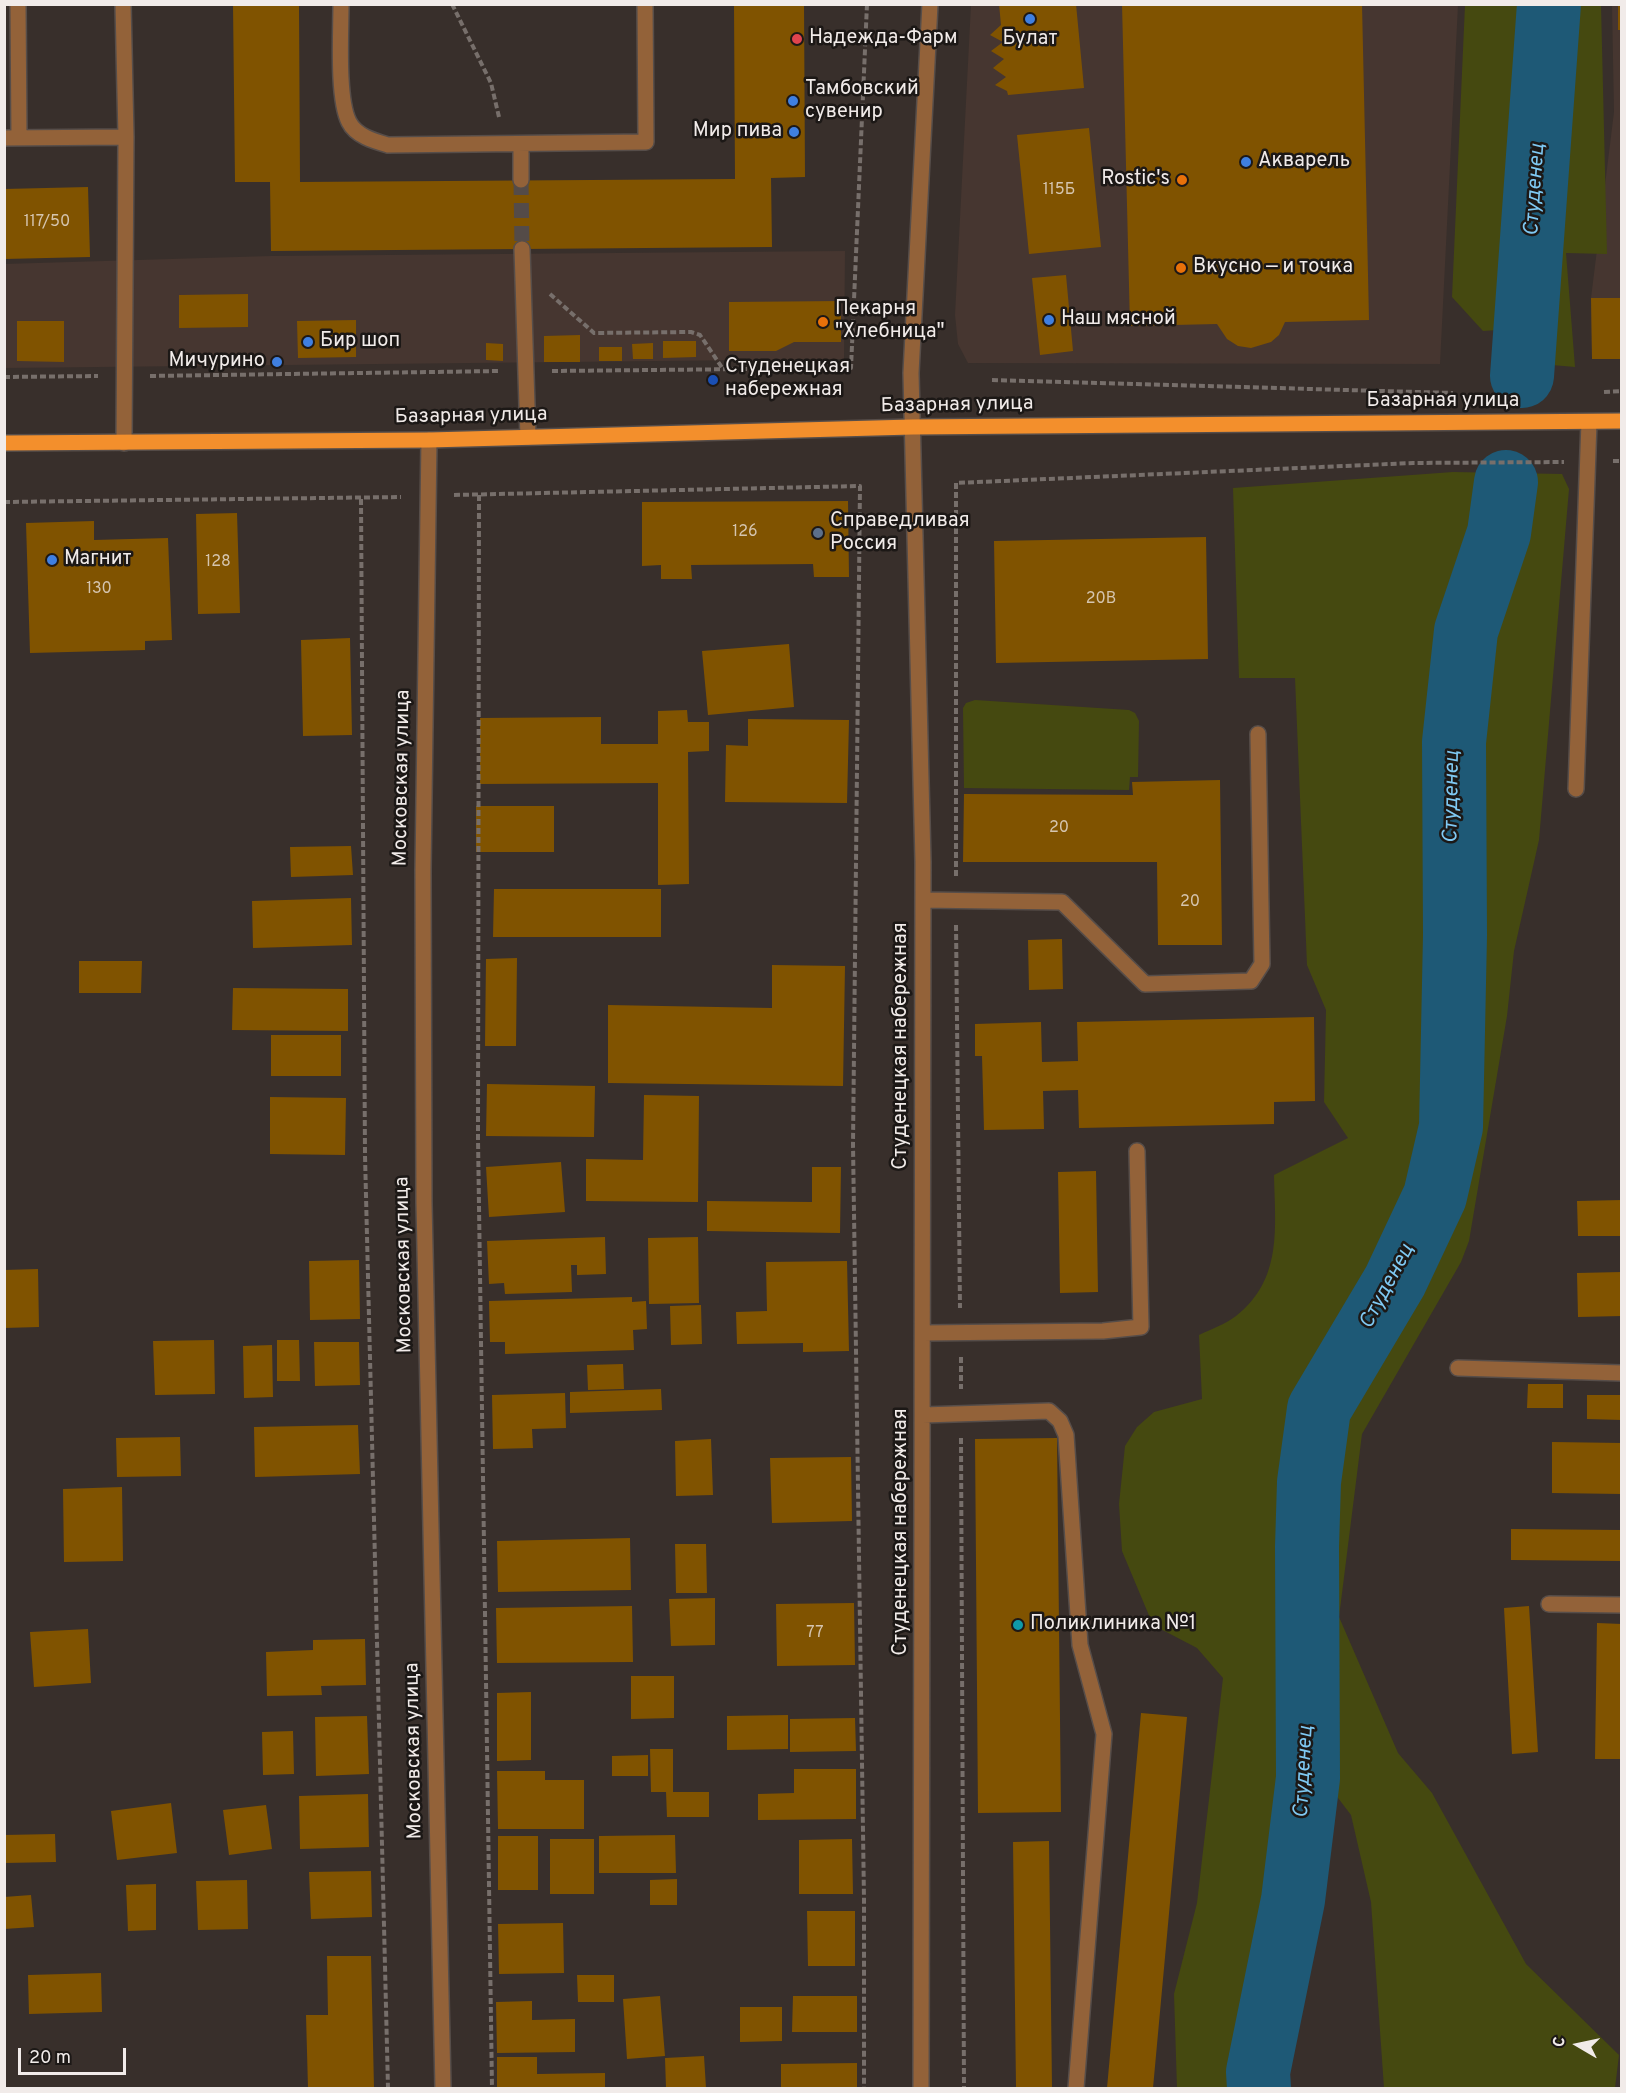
<!DOCTYPE html>
<meta charset="utf-8">
<style>
body{margin:0}
#map{position:relative;width:1626px;height:2093px;overflow:hidden;background:#382f2b;font-family:Overpass,sans-serif}
canvas{display:block}
.frame{position:absolute;inset:0;border:6px solid #f1ebe9;pointer-events:none}
.north{position:absolute;left:1548px;top:2015px;width:60px;height:60px;-webkit-text-stroke:4px #1c1816;paint-order:stroke;rotate:279deg;font-size:16px;font-weight:700;line-height:24px;text-align:center;color:#f1ebe9}
.north::after{content:'';display:block;margin:auto;width:21px;height:27px;background:#f1ebe9;clip-path:polygon(50% 0,100% 100%,50% 72%,0 100%)}
.scale{position:absolute;left:18px;top:2048px;width:108px;height:27px;box-sizing:border-box;border:3px solid #f1ebe9;border-top:0;padding-left:8px;font-size:18px;line-height:21px;white-space:nowrap;color:#f1ebe9;-webkit-text-stroke:4px #1c1816;paint-order:stroke}
</style>
<div id="map">
<canvas width="1626" height="2093"></canvas>
<div class="frame"></div>
<div class="north">С</div>
<div class="scale">20 m</div>
</div>
<script>
const ctx = document.querySelector('canvas').getContext('2d');
ctx.lineJoin = 'round';
function fill(path, color) { ctx.fillStyle = color; ctx.fill(path, 'evenodd'); }
function trace(path, color, width, dash) { ctx.strokeStyle = color; ctx.lineWidth = width; ctx.lineCap = dash ? 'butt' : 'round'; ctx.setLineDash(dash || []); ctx.stroke(path); }
function label(font, color, halo, rows, align = 'center') {
  ctx.font = font + ' Overpass,sans-serif'; ctx.lineWidth = 5; ctx.setLineDash([]); ctx.textBaseline = 'middle'; ctx.strokeStyle = halo; ctx.fillStyle = color; for (const [text, x, y, turn = 0] of rows) {
    ctx.save(); ctx.translate(x, y); ctx.rotate((+turn || 0) * Math.PI / 180); ctx.textAlign = isNaN(turn) ? turn : align; if (halo) ctx.strokeText(text, 0, 0); ctx.fillText(text, 0, 0); ctx.restore();
  }
}
const built = new Path2D(`
 M 971,5 L 1458,5 L 1440,364 L 968,363 L 958,344 L 955,315 Z
 M 1612,5 L 1621,5 L 1621,359 L 1592,359 L 1591,298 L 1614,112 Z
 M 845,251 L 844,359 L 5,368 L 4,264 L 271,256 Z`);
const green = new Path2D(`
 M 1465,5 L 1601,5 L 1607,254 L 1566,253 L 1575,367 L 1552,365 L 1545,327 L 1483,331 L 1452,297 Z
 M 1453,472 L 1562,474 L 1569,489 L 1539,840 L 1514,951 L 1507,1016 L 1469,1241 L 1461,1262 L 1362,1434 L 1339,1617 L 1398,1753 L 1432,1793 L 1526,1964 L 1619,2055 L 1615,2088 L 1384,2088 L 1371,1902 L 1351,1815 L 1322,1777 L 1296,1786 L 1280,1811 L 1248,2088 L 1177,2088 L 1174,1994 L 1197,1903 L 1223,1678 L 1197,1648 L 1153,1625 L 1122,1551 L 1119,1504 L 1125,1446 L 1137,1427 L 1154,1412 L 1202,1399 L 1199,1335 C 1211,1329 1226,1324 1236,1316 C 1283,1279 1275,1227 1274,1175 L 1348,1138 L 1324,1102 L 1326,1010 L 1307,965 L 1295,678 L 1239,678 L 1233,488 Z
 M 975,700 L 1129,710 L 1135,713 L 1139,721 L 1138,777 L 1130,777 L 1129,790 L 964,788 L 963,708 L 966,703 Z`);
const river = new Path2D(`
 M 1522,376 L 1549,4
 M 1259,2088 L 1258,2072 L 1293,1900 L 1308,1778 L 1307,1547 L 1309,1482 L 1319,1409 L 1395,1281 L 1435,1196 L 1451,1127 L 1455,935 L 1454,742 L 1466,631 L 1499,533 L 1506,482`);
const building = new Path2D(`
 M 233,4 L 299,4 L 300,182 L 735,179 L 734,4 L 804,4 L 805,177 L 771,178 L 772,247 L 271,251 L 270,182 L 235,182 Z
 M 999,4 L 1076,4 L 1084,88 L 1008,95 L 1007,91 L 995,85 L 1006,77 L 993,68 L 1004,59 L 991,51 L 1003,42 L 990,35 L 1001,25 Z
 M 1122,4 L 1362,4 L 1369,320 L 1285,322 L 1279,335 L 1271,342 L 1251,348 L 1238,346 L 1227,339 L 1217,324 L 1130,326 Z
 M 1618,4 L 1622,4 L 1622,30 L 1618,30 Z
 M 1089,128 L 1101,247 L 1029,254 L 1017,135 Z
 M 88,187 L 90,257 L 4,259 L 4,189 Z
 M 1066,275 L 1073,351 L 1040,355 L 1032,278 Z
 M 248,294 L 248,327 L 179,328 L 179,295 Z
 M 1591,298 L 1622,298 L 1622,359 L 1592,359 Z
 M 841,301 L 841,342 L 794,342 L 776,351 L 729,351 L 729,302 Z
 M 356,320 L 356,357 L 298,358 L 297,321 Z
 M 17,321 L 64,321 L 64,362 L 17,361 Z
 M 580,335 L 580,362 L 544,362 L 544,336 Z
 M 663,341 L 696,341 L 696,357 L 663,358 Z
 M 486,343 L 503,344 L 503,361 L 486,360 Z
 M 653,343 L 653,359 L 633,359 L 632,344 Z
 M 599,347 L 622,347 L 622,361 L 599,361 Z
 M 848,501 L 849,577 L 814,577 L 813,564 L 691,565 L 692,579 L 661,579 L 661,565 L 642,566 L 642,502 Z
 M 237,513 L 240,613 L 198,614 L 196,514 Z
 M 94,521 L 94,540 L 168,538 L 172,640 L 145,641 L 145,650 L 30,653 L 26,523 Z
 M 1206,537 L 1208,659 L 996,663 L 994,541 Z
 M 350,638 L 352,735 L 303,736 L 301,640 Z
 M 789,644 L 794,707 L 708,715 L 702,651 Z
 M 687,710 L 688,722 L 709,722 L 709,751 L 688,752 L 689,884 L 658,885 L 658,783 L 480,784 L 480,718 L 601,717 L 601,744 L 658,744 L 658,711 Z
 M 748,719 L 849,720 L 847,803 L 725,802 L 726,745 L 748,746 Z
 M 1220,780 L 1222,945 L 1158,945 L 1157,862 L 963,862 L 964,794 L 1133,795 L 1132,782 Z
 M 476,806 L 554,806 L 554,852 L 476,852 Z
 M 351,846 L 353,875 L 291,877 L 290,847 Z
 M 494,889 L 661,889 L 661,937 L 493,937 Z
 M 351,898 L 352,945 L 253,948 L 252,901 Z
 M 1062,939 L 1063,989 L 1029,990 L 1028,940 Z
 M 517,958 L 516,1046 L 485,1046 L 486,959 Z
 M 79,961 L 142,961 L 141,993 L 79,993 Z
 M 772,965 L 845,966 L 843,1086 L 608,1083 L 608,1005 L 772,1008 Z
 M 233,988 L 348,989 L 348,1031 L 232,1030 Z
 M 1314,1017 L 1315,1101 L 1274,1102 L 1274,1124 L 1079,1128 L 1078,1090 L 1043,1091 L 1044,1129 L 984,1130 L 982,1056 L 975,1056 L 975,1024 L 1041,1022 L 1042,1062 L 1078,1061 L 1077,1022 Z
 M 271,1035 L 341,1035 L 341,1076 L 271,1076 Z
 M 487,1084 L 595,1086 L 594,1137 L 486,1136 Z
 M 644,1095 L 699,1096 L 698,1202 L 586,1201 L 586,1159 L 643,1160 Z
 M 270,1097 L 346,1098 L 345,1155 L 270,1154 Z
 M 561,1162 L 565,1212 L 489,1217 L 486,1167 Z
 M 812,1167 L 841,1167 L 840,1233 L 707,1231 L 707,1201 L 812,1202 Z
 M 1096,1171 L 1098,1292 L 1060,1293 L 1058,1172 Z
 M 1622,1200 L 1622,1236 L 1578,1236 L 1577,1201 Z
 M 605,1237 L 606,1274 L 577,1275 L 577,1265 L 571,1265 L 572,1292 L 505,1294 L 504,1283 L 489,1284 L 487,1241 Z
 M 698,1237 L 699,1303 L 649,1304 L 648,1238 Z
 M 359,1260 L 360,1319 L 310,1320 L 309,1261 Z
 M 847,1261 L 849,1351 L 803,1352 L 803,1343 L 737,1344 L 736,1312 L 767,1311 L 766,1262 Z
 M 38,1269 L 39,1327 L 4,1328 L 4,1270 Z
 M 1622,1272 L 1622,1316 L 1578,1317 L 1577,1273 Z
 M 632,1297 L 632,1302 L 646,1301 L 647,1329 L 633,1330 L 634,1350 L 505,1354 L 505,1342 L 490,1342 L 489,1301 Z
 M 701,1305 L 702,1344 L 671,1345 L 670,1306 Z
 M 214,1340 L 215,1394 L 155,1395 L 153,1341 Z
 M 277,1340 L 299,1340 L 300,1381 L 277,1381 Z
 M 314,1342 L 359,1342 L 360,1385 L 315,1386 Z
 M 272,1345 L 273,1397 L 244,1398 L 243,1346 Z
 M 623,1364 L 624,1389 L 588,1390 L 587,1365 Z
 M 1528,1384 L 1563,1384 L 1563,1408 L 1527,1408 Z
 M 661,1389 L 662,1410 L 570,1413 L 570,1392 Z
 M 565,1393 L 566,1428 L 532,1429 L 533,1448 L 493,1449 L 492,1395 Z
 M 1587,1395 L 1622,1395 L 1622,1420 L 1587,1419 Z
 M 358,1425 L 360,1474 L 255,1477 L 254,1427 Z
 M 180,1437 L 181,1476 L 117,1477 L 116,1438 Z
 M 1057,1438 L 1061,1812 L 978,1813 L 975,1439 Z
 M 711,1439 L 713,1495 L 676,1496 L 675,1441 Z
 M 1552,1442 L 1622,1443 L 1622,1494 L 1552,1493 Z
 M 851,1457 L 852,1521 L 772,1523 L 770,1458 Z
 M 122,1487 L 123,1561 L 64,1562 L 63,1489 Z
 M 1511,1529 L 1622,1530 L 1622,1561 L 1511,1560 Z
 M 630,1538 L 631,1590 L 498,1592 L 497,1541 Z
 M 675,1544 L 706,1544 L 707,1593 L 676,1593 Z
 M 715,1598 L 715,1645 L 671,1646 L 669,1599 Z
 M 854,1603 L 855,1665 L 777,1666 L 776,1604 Z
 M 632,1606 L 633,1662 L 497,1663 L 496,1608 Z
 M 1529,1606 L 1538,1752 L 1512,1754 L 1504,1608 Z
 M 1597,1623 L 1622,1624 L 1622,1759 L 1595,1759 Z
 M 88,1629 L 91,1683 L 34,1687 L 30,1632 Z
 M 365,1639 L 366,1685 L 321,1686 L 322,1695 L 267,1696 L 266,1652 L 313,1650 L 313,1640 Z
 M 631,1676 L 674,1676 L 674,1718 L 631,1719 Z
 M 531,1692 L 531,1760 L 497,1761 L 497,1693 Z
 M 1141,1713 L 1187,1717 L 1153,2088 L 1107,2088 Z
 M 788,1715 L 788,1749 L 727,1750 L 727,1716 Z
 M 367,1716 L 369,1774 L 316,1776 L 315,1717 Z
 M 855,1718 L 856,1751 L 790,1752 L 790,1719 Z
 M 293,1731 L 294,1774 L 263,1775 L 262,1732 Z
 M 650,1749 L 673,1749 L 673,1792 L 709,1792 L 709,1817 L 667,1817 L 666,1792 L 651,1792 Z
 M 648,1755 L 648,1776 L 612,1776 L 612,1756 Z
 M 794,1769 L 856,1769 L 856,1819 L 758,1820 L 758,1794 L 794,1793 Z
 M 497,1771 L 545,1771 L 545,1780 L 584,1780 L 584,1829 L 498,1829 Z
 M 368,1794 L 369,1847 L 300,1849 L 299,1796 Z
 M 171,1803 L 177,1853 L 117,1860 L 111,1811 Z
 M 266,1805 L 272,1849 L 229,1855 L 223,1810 Z
 M 55,1834 L 56,1862 L 4,1863 L 4,1835 Z
 M 675,1835 L 676,1873 L 599,1873 L 599,1836 Z
 M 498,1836 L 538,1836 L 538,1890 L 498,1890 Z
 M 550,1839 L 594,1839 L 594,1894 L 550,1894 Z
 M 852,1839 L 853,1894 L 799,1894 L 799,1840 Z
 M 1049,1841 L 1052,2088 L 1016,2088 L 1013,1842 Z
 M 371,1871 L 372,1917 L 311,1919 L 309,1872 Z
 M 677,1879 L 677,1905 L 650,1905 L 650,1880 Z
 M 247,1880 L 248,1929 L 198,1930 L 196,1881 Z
 M 156,1884 L 156,1930 L 128,1931 L 126,1885 Z
 M 31,1895 L 34,1927 L 4,1929 L 4,1897 Z
 M 807,1911 L 855,1911 L 855,1966 L 808,1966 Z
 M 563,1923 L 564,1973 L 499,1974 L 498,1924 Z
 M 327,1956 L 371,1956 L 374,2088 L 308,2088 L 306,2015 L 328,2015 Z
 M 101,1973 L 102,2012 L 29,2014 L 28,1975 Z
 M 577,1975 L 614,1975 L 614,2002 L 578,2002 Z
 M 660,1996 L 665,2056 L 627,2059 L 623,1999 Z
 M 793,1996 L 857,1996 L 857,2032 L 792,2032 Z
 M 532,2001 L 532,2020 L 575,2019 L 575,2052 L 497,2053 L 496,2002 Z
 M 740,2007 L 782,2007 L 782,2041 L 740,2042 Z
 M 704,2056 L 706,2088 L 666,2088 L 665,2058 Z
 M 497,2057 L 537,2057 L 537,2074 L 605,2073 L 605,2088 L 497,2088 Z
 M 857,2063 L 857,2088 L 781,2088 L 781,2064 Z`);
const minorTunnel = new Path2D(`
 M 521,180 L 522,249`);
const path = new Path2D(`
 M 452,4 L 491,83 L 499,117
 M 550,294 L 594,333 L 691,332 L 700,335 L 723,369
 M 552,371 L 851,368 L 867,4
 M 150,376 L 500,371
 M 4,377 L 98,376
 M 992,380 L 1453,393
 M 1604,392 L 1622,391
 M 1613,461 L 1622,461
 M 454,495 L 860,486 L 853,1144 L 864,1900 L 864,2088
 M 479,495 L 478,1138 L 492,2088
 M 361,499 L 365,1155 L 388,2088
 M 4,502 L 401,497
 M 956,876 L 956,483 L 1413,463 L 1564,462
 M 956,925 L 960,1308
 M 961,1357 L 961,1389
 M 961,1438 L 964,2088`);
const minor = new Path2D(`
 M 18,4 L 19,138
 M 123,4 L 126,137 L 124,443
 M 341,4 C 341,32 337,99 349,122 C 356,136 374,141 388,145 L 646,142 L 645,4
 M 4,138 L 126,137
 M 521,180 L 521,145
 M 522,249 L 528,437
 M 429,440 L 423,870 L 424,1203 L 443,2088
 M 1576,789 L 1589,422
 M 923,900 L 1062,902 L 1145,984 L 1251,981 L 1262,964 L 1258,734
 M 923,1333 L 1103,1331 L 1141,1327 L 1137,1151
 M 1458,1368 L 1622,1373
 M 923,1415 L 1049,1411 L 1060,1421 L 1066,1435 L 1080,1645 L 1104,1734 L 1076,2088
 M 1549,1604 L 1622,1605
 M 921,2088 L 923,862 L 911,373 L 930,4`);
const major = new Path2D(`
 M 4,443 L 429,440 L 912,427 L 1622,421`);
const markers = [
 [1030,19,6,"#3f7fe0"],
 [797,39,6,"#e0444e"],
 [793,101,6,"#3f7fe0"],
 [794,132,6,"#3f7fe0"],
 [1246,162,6,"#3f7fe0"],
 [1182,180,6,"#e8710a"],
 [1181,268,6,"#e8710a"],
 [1049,320,6,"#3f7fe0"],
 [823,322,6,"#e8710a"],
 [308,342,6,"#3f7fe0"],
 [277,362,6,"#3f7fe0"],
 [713,380,6,"#1a4fb4"],
 [818,533,6,"#5c6f8a"],
 [52,560,6,"#3f7fe0"],
 [1018,1625,6,"#0f9aa8"]
];
const numberNames = [
 ["115Б",1059,191],
 ["117/50",47,223],
 ["126",745,533],
 ["128",218,563],
 ["130",99,590],
 ["20В",1101,600],
 ["20",1059,829],
 ["20",1190,903],
 ["77",815,1634]
];
const poiNames = [
 ["Надежда-Фарм",809,39],
 ["Булат",1030,40,"center"],
 ["Тамбовский",805,90],
 ["сувенир",805,113],
 ["Мир пива",782,132,"right"],
 ["Акварель",1258,162],
 ["Rostic's",1170,180,"right"],
 ["Вкусно — и точка",1193,268],
 ["Пекарня",835,310],
 ["\"Хлебница\"",835,333],
 ["Наш мясной",1061,320],
 ["Бир шоп",320,342],
 ["Мичурино",265,362,"right"],
 ["Студенецкая",725,368],
 ["набережная",725,391],
 ["Справедливая",830,522],
 ["Россия",830,545],
 ["Магнит",64,560],
 ["Поликлиника №1",1030,1625]
];
const streetNames = [
 ["Базарная улица",1443,402],
 ["Базарная улица",957,406,-1],
 ["Базарная улица",471,417,-1],
 ["Московская улица",403,778,-89],
 ["Студенецкая набережная",902,1046,-90],
 ["Московская улица",405,1265,-91],
 ["Студенецкая набережная",902,1532,-90],
 ["Московская улица",415,1751,-91]
];
const waterNames = [
 ["Студенец",1536,190,-86],
 ["Студенец",1453,797,-89],
 ["Студенец",1388,1287,-62],
 ["Студенец",1305,1772,-87]
];
fill(built, '#463630');
fill(green, '#454910');
trace(river, '#1e5976', 64);
fill(building, '#805300');
trace(minorTunnel, '#544b48', 15, [15, 8]);
trace(minor, '#564d49', 18);
trace(major, '#564d49', 18);
trace(path, '#776f6b', 4, [6, 3]);
trace(minor, '#936239', 15);
trace(major, '#f38f2c', 15);
for (const [x, y, r, color] of markers) { const dot = new Path2D(); dot.arc(x, y, r, 0, 2 * Math.PI); ctx.fillStyle = color; ctx.fill(dot); trace(dot, '#1c1816', 2); }
label('16px', '#d5c5af', null, numberNames);
label('20px', '#f1ebe9', '#1c1816', poiNames, 'left');
label('20px', '#f1ebe9', '#1c1816', streetNames);
label('italic 21px', '#7fc9f3', '#1c1816', waterNames);
</script>
